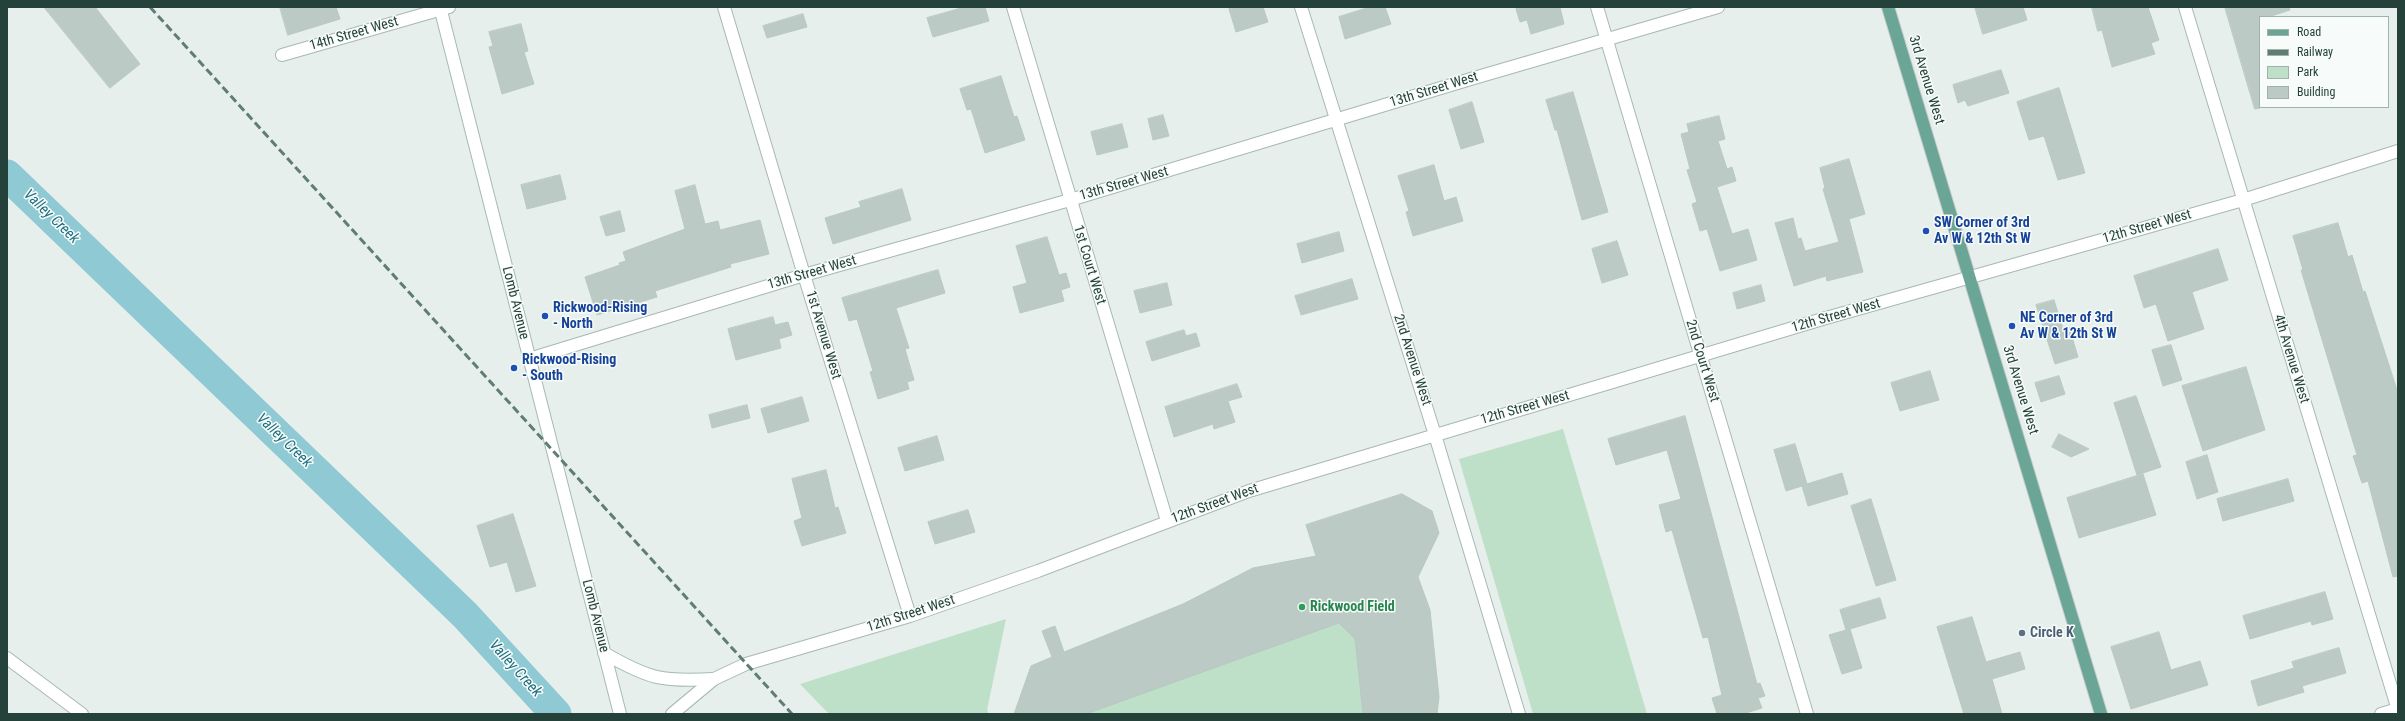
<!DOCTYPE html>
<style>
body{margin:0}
#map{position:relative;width:2405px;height:721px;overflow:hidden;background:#e6efeb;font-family:"Roboto Condensed",sans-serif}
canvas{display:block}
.frame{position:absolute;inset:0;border:8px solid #24423a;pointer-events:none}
.legend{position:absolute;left:2259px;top:16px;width:130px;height:92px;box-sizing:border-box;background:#f7fbf9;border:1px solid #a3b1ad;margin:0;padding:5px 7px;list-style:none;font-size:12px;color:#24423a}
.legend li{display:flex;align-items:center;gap:8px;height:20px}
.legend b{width:20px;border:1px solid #a3b1ad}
</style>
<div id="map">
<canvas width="2405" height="721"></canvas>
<div class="frame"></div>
<ul class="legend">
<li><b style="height:5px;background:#6aa596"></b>Road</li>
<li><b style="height:5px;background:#5f7d75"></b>Railway</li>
<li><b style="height:11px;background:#bfe0c8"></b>Park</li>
<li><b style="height:11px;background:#bbcac4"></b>Building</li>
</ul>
</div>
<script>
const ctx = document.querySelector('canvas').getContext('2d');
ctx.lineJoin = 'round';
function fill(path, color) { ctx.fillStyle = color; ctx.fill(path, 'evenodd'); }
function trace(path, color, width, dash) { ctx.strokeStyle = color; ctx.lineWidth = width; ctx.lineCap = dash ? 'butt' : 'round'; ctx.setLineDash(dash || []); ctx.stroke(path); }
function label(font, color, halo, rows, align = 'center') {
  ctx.font = font + ' "Roboto Condensed",sans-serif'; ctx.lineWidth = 3; ctx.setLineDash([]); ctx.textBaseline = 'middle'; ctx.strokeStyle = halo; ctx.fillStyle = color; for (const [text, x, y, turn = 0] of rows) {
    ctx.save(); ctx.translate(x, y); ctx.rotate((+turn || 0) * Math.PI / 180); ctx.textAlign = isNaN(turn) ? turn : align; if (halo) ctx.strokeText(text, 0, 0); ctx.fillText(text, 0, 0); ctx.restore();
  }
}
const green = new Path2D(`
 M 1563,429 L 1647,714 L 1533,714 L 1459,459 Z
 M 1402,494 L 1432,511 L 1439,533 L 1418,577 L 1439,697 L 1437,714 L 1014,714 L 1031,666 L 1183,604 L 1253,568 L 1362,547 L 1315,552 L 1306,525 Z
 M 1006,619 L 987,710 L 989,714 L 829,714 L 800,684 Z`);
const river = new Path2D(`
 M 7,175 L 465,615 L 556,714`);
const building = new Path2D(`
 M 44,7 L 95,7 L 140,64 L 110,88 Z
 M 280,7 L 336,7 L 340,19 L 288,35 Z
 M 965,7 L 985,7 L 989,21 L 933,37 L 927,18 Z
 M 1236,7 L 1263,7 L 1268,22 L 1236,32 L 1229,9 Z
 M 1370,7 L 1385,7 L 1391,24 L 1345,39 L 1339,17 Z
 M 1523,7 L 1560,7 L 1564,24 L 1531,34 L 1527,20 L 1520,22 L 1516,9 Z
 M 1975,7 L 2023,7 L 2027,20 L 1983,34 Z
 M 2092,7 L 2148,7 L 2159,40 L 2151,43 L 2155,54 L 2112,67 L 2102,30 L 2098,31 Z
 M 2225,7 L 2289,7 L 2290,10 L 2268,17 L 2260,17 L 2260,108 L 2255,109 Z
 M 803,14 L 807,27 L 767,38 L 763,26 Z
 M 521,24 L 528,51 L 524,52 L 534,84 L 502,94 L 489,47 L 493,46 L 489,32 Z
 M 2001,70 L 2009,93 L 1968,106 L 1965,100 L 1958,103 L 1953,85 Z
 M 1001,76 L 1014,117 L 1017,116 L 1025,140 L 985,153 L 971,109 L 967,110 L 960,89 Z
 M 2059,88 L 2085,173 L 2058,180 L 2044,136 L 2029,140 L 2017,102 Z
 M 1573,92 L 1608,212 L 1582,220 L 1557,130 L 1555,130 L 1546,100 Z
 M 1472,102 L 1484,142 L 1461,149 L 1449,110 Z
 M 1163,115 L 1169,136 L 1153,140 L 1148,119 Z
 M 1719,116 L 1725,139 L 1718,141 L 1727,169 L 1732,167 L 1736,181 L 1717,187 L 1732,234 L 1748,229 L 1757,260 L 1720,271 L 1707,229 L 1700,231 L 1692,204 L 1697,202 L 1687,170 L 1690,169 L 1681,134 L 1689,132 L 1687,124 Z
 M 1122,124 L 1128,147 L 1097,155 L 1091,132 Z
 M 1849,159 L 1865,214 L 1849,219 L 1863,272 L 1827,281 L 1826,276 L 1794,286 L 1775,223 L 1793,218 L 1798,239 L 1801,238 L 1805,251 L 1839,242 L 1823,189 L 1825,188 L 1820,168 Z
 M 1434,165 L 1444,201 L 1456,197 L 1463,221 L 1413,236 L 1406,212 L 1409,211 L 1398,176 Z
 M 560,175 L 566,199 L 527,209 L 521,185 Z
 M 695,185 L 705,224 L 718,221 L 720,230 L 760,220 L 769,254 L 730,264 L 731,267 L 655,291 L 657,297 L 597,315 L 585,277 L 620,265 L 619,263 L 626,261 L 623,252 L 685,229 L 675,191 Z
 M 902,189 L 911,220 L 833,244 L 825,218 L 861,207 L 859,202 Z
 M 620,211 L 625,231 L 606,236 L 600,217 Z
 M 2338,223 L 2348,257 L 2352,255 L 2363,292 L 2365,291 L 2398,393 L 2398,576 L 2393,577 L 2368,481 L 2362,483 L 2353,456 L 2357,455 L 2301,270 L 2303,270 L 2293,236 Z
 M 1339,232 L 1344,251 L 1302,263 L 1297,244 Z
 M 1047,237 L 1059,275 L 1066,273 L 1070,287 L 1061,290 L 1064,301 L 1020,313 L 1013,287 L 1027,283 L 1016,246 Z
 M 1617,241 L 1628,275 L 1602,283 L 1592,249 Z
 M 2218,249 L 2228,280 L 2192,292 L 2204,329 L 2168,341 L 2156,304 L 2144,308 L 2134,276 Z
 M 938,270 L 945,293 L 896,308 L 909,348 L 905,349 L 914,380 L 907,382 L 909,389 L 878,399 L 870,372 L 873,371 L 857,319 L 849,321 L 842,298 Z
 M 1352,279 L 1358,299 L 1301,315 L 1295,296 Z
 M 1167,283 L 1172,305 L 1140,313 L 1134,291 Z
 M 1761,285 L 1765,301 L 1737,309 L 1733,293 Z
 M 2054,300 L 2063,329 L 2069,327 L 2078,357 L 2055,364 L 2036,305 Z
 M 773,317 L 775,325 L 788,322 L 792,335 L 779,339 L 781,348 L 736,360 L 728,329 Z
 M 1184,330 L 1186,336 L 1196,333 L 1200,346 L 1152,361 L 1146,342 Z
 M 2171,345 L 2182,380 L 2163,386 L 2152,350 Z
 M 2246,367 L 2265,430 L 2203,451 L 2182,386 Z
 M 1930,371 L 1939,400 L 1900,411 L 1891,383 Z
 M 2059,376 L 2065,394 L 2041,402 L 2035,383 Z
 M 1237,384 L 1242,397 L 1228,401 L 1235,422 L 1214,429 L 1213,424 L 1174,437 L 1165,407 Z
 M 2136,396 L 2161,467 L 2137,475 L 2114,403 Z
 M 802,397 L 809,421 L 768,433 L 761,409 Z
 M 747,405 L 750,418 L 712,428 L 709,415 Z
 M 1685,416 L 1757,684 L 1760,683 L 1765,696 L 1758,698 L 1762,708 L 1743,714 L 1717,714 L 1712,698 L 1722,695 L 1708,637 L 1703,638 L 1672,530 L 1666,532 L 1659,505 L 1681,499 L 1667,450 L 1616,465 L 1608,439 Z
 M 2059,434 L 2089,449 L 2071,457 L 2052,447 Z
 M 937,436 L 944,460 L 905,471 L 898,448 Z
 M 1795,444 L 1807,484 L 1842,473 L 1848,494 L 1808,506 L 1802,486 L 1786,491 L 1774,450 Z
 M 2207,455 L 2218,492 L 2197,499 L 2186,462 Z
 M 826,470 L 835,508 L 838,507 L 846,533 L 802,546 L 794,521 L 802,518 L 792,479 Z
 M 2143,474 L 2156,515 L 2079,538 L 2067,498 Z
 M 2288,479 L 2294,501 L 2223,521 L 2217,499 Z
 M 1402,494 L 1432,511 L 1439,533 L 1418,577 L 1430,610 L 1439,697 L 1437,714 L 1363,714 L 1355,639 L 1339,623 L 1086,714 L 1014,714 L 1031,666 L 1052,657 L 1042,631 L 1055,626 L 1064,652 L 1183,604 L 1253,568 L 1316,556 L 1306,525 Z
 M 1871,499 L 1896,580 L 1876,586 L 1851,506 Z
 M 968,510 L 975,532 L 935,544 L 928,522 Z
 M 513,514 L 536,586 L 516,592 L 507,562 L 490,567 L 477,526 Z
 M 2325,592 L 2333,619 L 2312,625 L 2311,621 L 2250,639 L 2243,616 Z
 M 1880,598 L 1886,618 L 1850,629 L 1862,668 L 1842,674 L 1829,635 L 1846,630 L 1840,610 Z
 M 1972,617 L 1986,662 L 2020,652 L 2025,669 L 1992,679 L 2002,714 L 1964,714 L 1937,627 Z
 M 2159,632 L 2171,670 L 2200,661 L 2208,685 L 2131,709 L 2111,647 Z
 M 2339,648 L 2346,673 L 2302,686 L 2304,692 L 2258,706 L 2251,681 L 2294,668 L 2292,662 Z`);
const street = new Path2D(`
 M 724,7 L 804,275 L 910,616
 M 1013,7 L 1167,521
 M 1301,7 L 1435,435 L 1519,714
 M 1597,7 L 1807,714
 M 2185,7 L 2398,710
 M 282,55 L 449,7
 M 529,359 L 804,275 L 1070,200 L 1474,78 L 1718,7
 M 7,658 L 82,714
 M 672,714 L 714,679 L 746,664 L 910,616 L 1038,571 L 1249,491 L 1826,318 L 2243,200 L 2398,151
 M 2381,714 L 2398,709`);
const secondary = new Path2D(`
 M 440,7 L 620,714
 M 604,653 C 649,679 662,682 714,679`);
const primary = new Path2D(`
 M 1888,7 L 2101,714`);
const rail = new Path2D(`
 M 150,7 L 792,714`);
const markers = [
 [1926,231,4,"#1a4fb4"],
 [545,316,4,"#1a4fb4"],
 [2012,326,4,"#1a4fb4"],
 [514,368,4,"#1a4fb4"],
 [1302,607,4,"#2e9e5b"],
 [2022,633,4,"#5c6f8a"]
];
const streetNames = [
 ["14th Street West",354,34,-16],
 ["3rd Avenue West",1926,80,73],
 ["13th Street West",1434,90,-17],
 ["13th Street West",1124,184,-16],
 ["12th Street West",2147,227,-16],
 ["1st Court West",1089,265,73],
 ["13th Street West",812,273,-16],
 ["Lomb Avenue",515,303,76],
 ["12th Street West",1836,316,-16],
 ["1st Avenue West",823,335,73],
 ["4th Avenue West",2291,359,73],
 ["2nd Avenue West",1412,360,72],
 ["2nd Court West",1702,361,73],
 ["3rd Avenue West",2020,390,73],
 ["12th Street West",1525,408,-16],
 ["12th Street West",1215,504,-20],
 ["12th Street West",911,614,-18],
 ["Lomb Avenue",595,616,76]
];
const transitNames = [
 ["SW Corner of 3rd",1934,223],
 ["Av W & 12th St W",1934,239],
 ["Rickwood-Rising",553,308],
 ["- North",553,324],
 ["NE Corner of 3rd",2020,318],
 ["Av W & 12th St W",2020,334],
 ["Rickwood-Rising",522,360],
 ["- South",522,376]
];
const leisureNames = [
 ["Rickwood Field",1310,607]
];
const serviceNames = [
 ["Circle K",2030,633]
];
const waterNames = [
 ["Valley Creek",51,217,44],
 ["Valley Creek",284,441,44],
 ["Valley Creek",515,669,48]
];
fill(green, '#bfe0c8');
trace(river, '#8ec9d4', 31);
fill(building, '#bbcac4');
trace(building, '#b8c9c2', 1);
trace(street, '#a8b8b2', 14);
trace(secondary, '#a4bbb3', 14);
trace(primary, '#c2cac8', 14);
trace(street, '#fff', 12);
trace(secondary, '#fff', 12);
trace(primary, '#6aa596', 12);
trace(rail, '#5f7d75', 3, [8, 4]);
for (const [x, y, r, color] of markers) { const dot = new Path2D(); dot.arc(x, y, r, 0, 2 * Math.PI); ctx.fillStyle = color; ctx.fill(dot); trace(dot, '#f7fbf9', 1.5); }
label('14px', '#24423a', '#f7fbf9', streetNames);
label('bold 14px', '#164399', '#f7fbf9', transitNames, 'left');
label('bold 14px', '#27864d', '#f7fbf9', leisureNames, 'left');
label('bold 14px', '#4e5e75', '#f7fbf9', serviceNames, 'left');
label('italic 15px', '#1c6f80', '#f7fbf9', waterNames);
</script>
